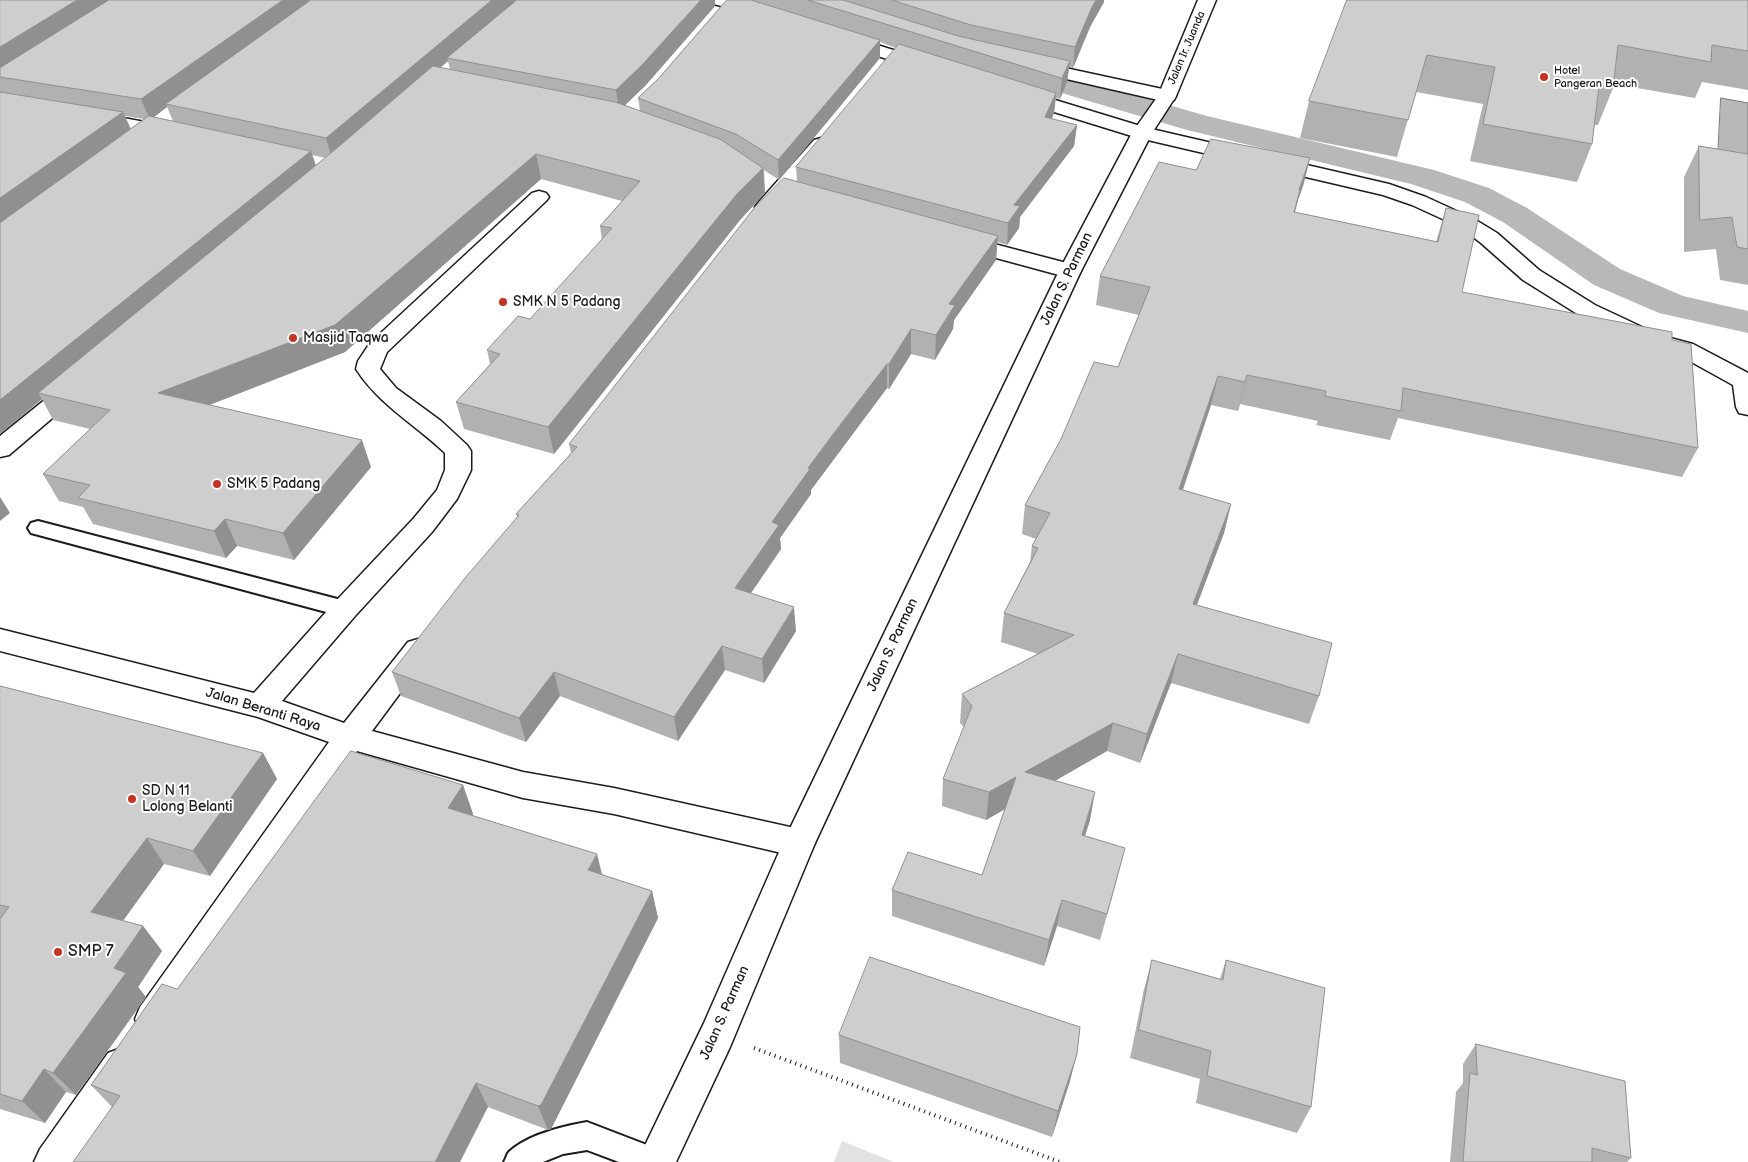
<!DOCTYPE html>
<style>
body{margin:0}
canvas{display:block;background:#fff}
</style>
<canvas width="1748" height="1162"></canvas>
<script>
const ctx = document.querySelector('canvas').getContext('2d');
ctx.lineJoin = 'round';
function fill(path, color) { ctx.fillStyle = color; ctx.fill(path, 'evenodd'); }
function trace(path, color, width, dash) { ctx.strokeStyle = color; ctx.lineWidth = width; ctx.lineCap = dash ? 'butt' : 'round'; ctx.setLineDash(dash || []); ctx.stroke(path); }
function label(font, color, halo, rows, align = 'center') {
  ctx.font = font + ' "Balsamiq Sans",sans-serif'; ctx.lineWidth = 4; ctx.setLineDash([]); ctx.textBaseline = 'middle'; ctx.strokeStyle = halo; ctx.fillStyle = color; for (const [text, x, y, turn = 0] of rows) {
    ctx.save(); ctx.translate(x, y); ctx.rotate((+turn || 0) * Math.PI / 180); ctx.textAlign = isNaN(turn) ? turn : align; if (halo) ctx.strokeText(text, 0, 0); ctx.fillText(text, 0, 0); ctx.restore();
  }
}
const green = new Path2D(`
 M 842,1141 L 894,1162 L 834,1162 Z`);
const water = new Path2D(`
 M 1721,98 L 1748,103 L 1748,163 L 1718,157 Z`);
const canal = new Path2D(`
 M 1008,59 L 1207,116 L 1434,170 L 1489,188 L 1527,208 L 1620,269 L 1683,296 L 1748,311 L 1748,333 L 1659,313 L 1594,285 L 1503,222 L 1465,202 L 1411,184 L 1187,130 L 997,74 L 993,68 L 997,62 Z`);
const path = new Path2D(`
 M 754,1048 L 1060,1162`);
const service = new Path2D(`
 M 38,521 L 345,601 L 352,604 L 355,609 L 352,614 L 345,617 L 31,533 L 28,528 L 31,523 Z
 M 587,1122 L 665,1152 L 669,1162 L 619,1162 L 587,1150 L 563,1154 L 543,1162 L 504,1162 C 506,1159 507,1154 509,1152 C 527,1135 564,1126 587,1122 Z`);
const minor = new Path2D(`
 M 711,0 L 738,0 L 768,9 L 771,13 L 768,17 L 762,18 L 714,4 Z
 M 845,35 L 932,62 L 935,66 L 932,70 L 926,71 L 839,44 L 836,40 L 839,36 Z
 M 1033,61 L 1167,90 L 1174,92 L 1176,96 L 1174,100 L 1167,102 L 1027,70 L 1024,66 L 1027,62 Z
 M 1019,89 L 1147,128 L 1389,184 L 1426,197 L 1474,219 L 1497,233 L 1539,270 L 1595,305 L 1659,335 L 1693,344 L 1748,373 L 1748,415 L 1739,413 L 1736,407 L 1733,385 L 1677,354 L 1643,345 L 1579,315 L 1523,280 L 1481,243 L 1460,227 L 1412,205 L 1383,195 L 1135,137 L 1012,99 L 1010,95 L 1012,91 Z
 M 91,112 L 172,127 L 179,129 L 182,133 L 179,137 L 172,139 L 84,122 L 81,118 L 84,114 Z
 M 821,138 L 828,140 L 831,144 L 828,148 L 772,211 L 765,213 L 758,211 L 755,207 L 758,203 L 814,140 Z
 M 539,191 L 546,193 L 549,197 L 546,201 L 387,352 L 380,369 L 396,388 L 441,421 L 467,445 L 471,451 L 471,470 L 457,499 L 432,532 L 355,616 L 282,701 L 344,723 L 408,642 L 418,639 L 428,642 L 432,650 L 372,731 L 523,772 L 614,788 L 799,829 L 810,833 L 815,843 L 810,853 L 799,857 L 614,814 L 523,798 L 357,751 L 166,1031 L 153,1036 L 140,1031 L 135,1019 L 140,1007 L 329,742 L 258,717 L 0,651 L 0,629 L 254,693 L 335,602 L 414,518 L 437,490 L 445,470 L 445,453 C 415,424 379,405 356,369 L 358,361 L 370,343 L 532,193 Z
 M 960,235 L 1078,266 L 1081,271 L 1078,276 L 1070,278 L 952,246 L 949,241 L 952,236 Z
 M 76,378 L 84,381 L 88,386 L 84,391 L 9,455 L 0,457 L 0,436 L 68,381 Z
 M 121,1048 L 134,1053 L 139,1065 L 134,1077 L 76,1162 L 34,1162 L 40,1149 L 108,1053 Z`);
const primary = new Path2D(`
 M 1198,0 L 1216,0 L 1176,96 L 1152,133 L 1081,271 L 815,843 L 730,1047 L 676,1162 L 637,1162 L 704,1023 L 783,843 L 1059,271 L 1132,133 L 1158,96 Z`);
const wall = new Path2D(`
 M 0,0 L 715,0 L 715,6 L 645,86 L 625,105 L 640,111 L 638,98 L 659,78 L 727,0 L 1104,0 L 1104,2 L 1090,27 L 1073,68 L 1069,67 L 1067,82 L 1060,99 L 1056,98 L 1054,113 L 1052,119 L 1077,125 L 1074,146 L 1020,217 L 1019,228 L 1007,245 L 997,242 L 996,260 L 954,320 L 953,329 L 935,360 L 911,354 L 889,389 L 887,388 L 811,490 L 811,494 L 780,538 L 781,549 L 751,593 L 796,631 L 764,683 L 725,670 L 678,741 L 560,696 L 526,742 L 401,696 L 392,672 L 517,517 L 516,514 L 571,453 L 569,444 L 797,181 L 796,167 L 896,48 L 880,42 L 880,58 L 779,180 L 764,170 L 765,193 L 740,220 L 554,454 L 464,429 L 456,402 L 490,364 L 487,350 L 530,319 L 602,240 L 600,226 L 622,201 L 541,179 L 345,352 L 209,405 L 371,467 L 294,560 L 237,546 L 226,558 L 93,524 L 83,507 L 59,501 L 43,474 L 90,429 L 53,420 L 42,399 L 0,434 ZM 448,61 L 450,70 L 440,68 ZM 167,107 L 173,121 L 154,117 ZM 125,116 L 144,119 L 131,129 ZM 312,155 L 326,158 L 316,166 Z
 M 1347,0 L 1748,0 L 1748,90 L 1702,82 L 1695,98 L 1614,84 L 1613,88 L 1598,125 L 1594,125 L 1592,144 L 1577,182 L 1470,161 L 1483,104 L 1416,92 L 1397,157 L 1300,138 L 1309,101 Z
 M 1699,146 L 1748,154 L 1748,285 L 1720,280 L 1716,249 L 1684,252 L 1684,177 Z
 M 1310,158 L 1303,186 L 1298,200 L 1295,212 L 1436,242 L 1446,208 L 1462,292 L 1672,340 L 1698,448 L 1682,477 L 1398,418 L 1390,440 L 1316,425 L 1318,421 L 1240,404 L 1238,411 L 1211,405 L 1183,490 L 1231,504 L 1224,533 L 1197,605 L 1319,696 L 1309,724 L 1171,683 L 1140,763 L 1107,751 L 1055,781 L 1090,820 L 1085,836 L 1118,875 L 1100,940 L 1057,926 L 1044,966 L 892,916 L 892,890 L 982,875 L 1005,809 L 986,820 L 942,806 L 943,779 L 964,727 L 960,723 L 962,694 L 1038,654 L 1001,642 L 1004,613 L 1030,562 L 1032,546 L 1036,539 L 1022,534 L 1025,505 L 1118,367 L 1139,315 L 1096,305 L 1100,276 L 1196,170 Z
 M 0,686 L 263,753 L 277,779 L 210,876 L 164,864 L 123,921 L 143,926 L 162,951 L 138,987 L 146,997 L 76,1095 L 66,1092 L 45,1123 L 0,1109 Z
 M 463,785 L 473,814 L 472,815 L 603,875 L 652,891 L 658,918 L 551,1129 L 548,1130 L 488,1107 L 112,1107 L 91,1085 L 177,989 Z
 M 1152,960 L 1220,979 L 1226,960 L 1311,1107 L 1297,1133 L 1196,1103 L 1200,1079 L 1130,1058 L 1144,989 Z
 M 839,1035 L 1070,1081 L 1052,1137 L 840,1063 Z
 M 1476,1044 L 1631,1158 L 1627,1162 L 1450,1162 L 1456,1092 L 1463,1083 L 1463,1064 Z`);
const shadedWall = new Path2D(`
 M 77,0 L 117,0 L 0,74 L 0,47 Z
 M 283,0 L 318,0 L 166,104 L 167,107 L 150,120 L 141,99 Z
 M 492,0 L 520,0 L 447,58 L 448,61 L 332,159 L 326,138 Z
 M 701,0 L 715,0 L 715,6 L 645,86 L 619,111 L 616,90 Z
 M 1096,0 L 1104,0 L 1104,2 L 1090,27 L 1073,68 L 1075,47 L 1092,7 Z
 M 880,40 L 880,58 L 779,180 L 778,160 Z
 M 1070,61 L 1067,82 L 1060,99 L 1062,78 Z
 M 1056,93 L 1054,113 L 1043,138 L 1045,117 Z
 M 123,112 L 132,133 L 0,228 L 0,198 Z
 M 1077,125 L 1074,146 L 1020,217 L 1019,228 L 1007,245 L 1008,223 L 1014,205 Z
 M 311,151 L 318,172 L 38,393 L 42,399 L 0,434 L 0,400 Z
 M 536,154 L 541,179 L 345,352 L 171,420 L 158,393 Z
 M 1310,158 L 1303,186 L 1298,200 L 1293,219 L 1287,240 L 1299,190 Z
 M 763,168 L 765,193 L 740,220 L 554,454 L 548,427 L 737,194 Z
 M 998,236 L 996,260 L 954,320 L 953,329 L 935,360 L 936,335 L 949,304 Z
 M 911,329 L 911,354 L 889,389 L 889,364 Z
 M 887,364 L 887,388 L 811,490 L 811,494 L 780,538 L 781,549 L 738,612 L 735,588 L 772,522 L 808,468 Z
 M 1247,375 L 1240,404 L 1238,411 L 1245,382 Z
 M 1218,376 L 1211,405 L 1173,518 L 1179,489 Z
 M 362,440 L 371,467 L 294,560 L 283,533 Z
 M 0,497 L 10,513 L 0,521 Z
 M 1231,504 L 1224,533 L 1186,633 L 1193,604 Z
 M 225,519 L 237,546 L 226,558 L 214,531 Z
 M 794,607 L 796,631 L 764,683 L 762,659 Z
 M 722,646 L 725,670 L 678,741 L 674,717 Z
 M 1178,654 L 1171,683 L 1140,763 L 1147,734 Z
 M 554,672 L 560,696 L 526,742 L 519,718 Z
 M 1113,723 L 1107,751 L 1021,800 L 1025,772 Z
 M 263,753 L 277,779 L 210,876 L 193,851 Z
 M 1016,777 L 1012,805 L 986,820 L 989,792 Z
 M 463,785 L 473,814 L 459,836 L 448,808 Z
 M 1095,792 L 1090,820 L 1076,863 L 1082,835 Z
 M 147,838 L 164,864 L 111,937 L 91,912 Z
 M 1125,848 L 1118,875 L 1100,940 L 1107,914 Z
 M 597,854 L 604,882 L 588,870 Z
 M 652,891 L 658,918 L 551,1129 L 548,1130 L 538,1106 Z
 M 1062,900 L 1057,926 L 1044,966 L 1049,940 Z
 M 143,926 L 162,951 L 138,987 L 146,997 L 76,1095 L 53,1073 L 114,968 Z
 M 1077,1054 L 1070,1081 L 1052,1137 L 1058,1111 Z
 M 44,1069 L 66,1092 L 45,1123 L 22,1101 Z
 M 476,1083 L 488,1107 L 460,1162 L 435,1162 Z`);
const building = new Path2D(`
 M 0,0 L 77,0 L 0,47 Z
 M 109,0 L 283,0 L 141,99 L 0,77 L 0,68 Z
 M 311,0 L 492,0 L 326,138 L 166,104 Z
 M 517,0 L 701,0 L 642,65 L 616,90 L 447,58 Z
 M 727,0 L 751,0 L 880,40 L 778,160 L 736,134 L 638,98 L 659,78 Z
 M 808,0 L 843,0 L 958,36 L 1070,61 L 1062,78 Z
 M 892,0 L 1096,0 L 1092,7 L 1075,47 L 971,25 Z
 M 1347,0 L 1748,0 L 1748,51 L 1712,45 L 1711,62 L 1618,45 L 1613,88 L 1599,86 L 1592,144 L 1483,124 L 1495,67 L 1427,55 L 1408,120 L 1309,101 Z
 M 899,44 L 1056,93 L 1045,117 L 1077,125 L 1014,205 L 1020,206 L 1008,223 L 796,167 Z
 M 433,66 L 615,102 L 720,139 L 763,168 L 737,194 L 548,427 L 456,402 L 500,354 L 487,350 L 518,316 L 530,319 L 612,228 L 600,226 L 640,181 L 536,154 L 335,325 L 158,393 L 362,440 L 283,533 L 225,519 L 214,531 L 78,498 L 90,485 L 43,474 L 110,410 L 38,393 L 337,148 Z
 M 0,92 L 123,112 L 0,198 Z
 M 149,116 L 311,151 L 0,400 L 0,223 Z
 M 1211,139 L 1310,158 L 1299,190 L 1300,190 L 1294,212 L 1438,242 L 1446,208 L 1479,215 L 1462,292 L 1672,332 L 1672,340 L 1691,344 L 1698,448 L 1403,388 L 1401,411 L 1325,396 L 1326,391 L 1247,375 L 1245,382 L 1218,376 L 1179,489 L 1231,504 L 1193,604 L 1332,643 L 1319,696 L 1178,654 L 1147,734 L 1113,723 L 1025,772 L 1095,792 L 1082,835 L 1125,848 L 1107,914 L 1062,900 L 1049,940 L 892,890 L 908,852 L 982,875 L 1016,777 L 989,792 L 943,779 L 972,706 L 962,694 L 1074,635 L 1004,613 L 1038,548 L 1032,546 L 1050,513 L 1025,505 L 1061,439 L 1094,362 L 1118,367 L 1150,287 L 1100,276 L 1159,162 L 1196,170 Z
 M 1699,146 L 1748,154 L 1748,249 L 1737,247 L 1732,217 L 1700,220 Z
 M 784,178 L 998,236 L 949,304 L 955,305 L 936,335 L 911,329 L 889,364 L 887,364 L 837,429 L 808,468 L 810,469 L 772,522 L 779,525 L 735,588 L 794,607 L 762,659 L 722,646 L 674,717 L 554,672 L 519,718 L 392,672 L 465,578 L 519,515 L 516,514 L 577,447 L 569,444 L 755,207 Z
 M 0,686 L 263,753 L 193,851 L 147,838 L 91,912 L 143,926 L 114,968 L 126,973 L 53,1073 L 44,1069 L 22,1101 L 0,1094 L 0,919 L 9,907 L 0,905 Z
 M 351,751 L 463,785 L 448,808 L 597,854 L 588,870 L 652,891 L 541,1105 L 538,1106 L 476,1083 L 435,1162 L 73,1162 L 120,1096 L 91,1085 L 162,984 L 177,989 Z
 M 870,957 L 1080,1027 L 1077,1054 L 1058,1111 L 839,1035 Z
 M 1152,960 L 1223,980 L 1226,960 L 1325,988 L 1311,1107 L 1207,1076 L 1211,1051 L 1139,1030 Z
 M 1476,1044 L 1625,1081 L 1631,1158 L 1592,1148 L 1592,1162 L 1463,1162 L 1470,1073 L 1477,1075 Z`);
const markers = [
 [1544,77,5,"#c8321e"],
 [503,302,5,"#c8321e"],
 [293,338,5,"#c8321e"],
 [217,484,5,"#c8321e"],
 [132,799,5,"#c8321e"],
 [58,952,5,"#c8321e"]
];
const farStreetnames = [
 ["Jalan Ir. Juanda",1187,48,-67]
];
const farPoinames = [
 ["Hotel",1554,71],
 ["Pangeran Beach",1554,84]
];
const streetNames = [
 ["Jalan S. Parman",1067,279,-64],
 ["Jalan S. Parman",893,645,-65],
 ["Jalan Beranti Raya",263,710,17],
 ["Jalan S. Parman",725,1013,-66]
];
const poiNames = [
 ["SMK N 5 Padang",513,302],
 ["Masjid Taqwa",303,338],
 ["SMK 5 Padang",227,484],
 ["SD N 11",142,791],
 ["Lolong Belanti",142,807]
];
const nearPoinames = [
 ["SMP 7",68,952]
];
fill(green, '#e2e2e2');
fill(water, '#b8b8b8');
trace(water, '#7a7a7a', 1);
fill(canal, '#b8b8b8');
trace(service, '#1c1c1c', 4);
trace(minor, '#1c1c1c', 3);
trace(primary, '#1c1c1c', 3);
trace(path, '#1c1c1c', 4, [1, 4.5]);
fill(service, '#fff');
fill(minor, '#fff');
fill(primary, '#fff');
fill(wall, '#b1b1b1');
fill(shadedWall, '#909090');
fill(building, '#cecece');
trace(building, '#909090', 1);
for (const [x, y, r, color] of markers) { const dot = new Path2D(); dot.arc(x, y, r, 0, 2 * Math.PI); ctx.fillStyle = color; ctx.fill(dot); trace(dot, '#fff', 2); }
label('11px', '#1c1c1c', '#fff', farStreetnames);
label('11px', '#1c1c1c', '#fff', farPoinames, 'left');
label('14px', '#1c1c1c', '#fff', streetNames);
label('14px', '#1c1c1c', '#fff', poiNames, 'left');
label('16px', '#1c1c1c', '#fff', nearPoinames, 'left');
</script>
